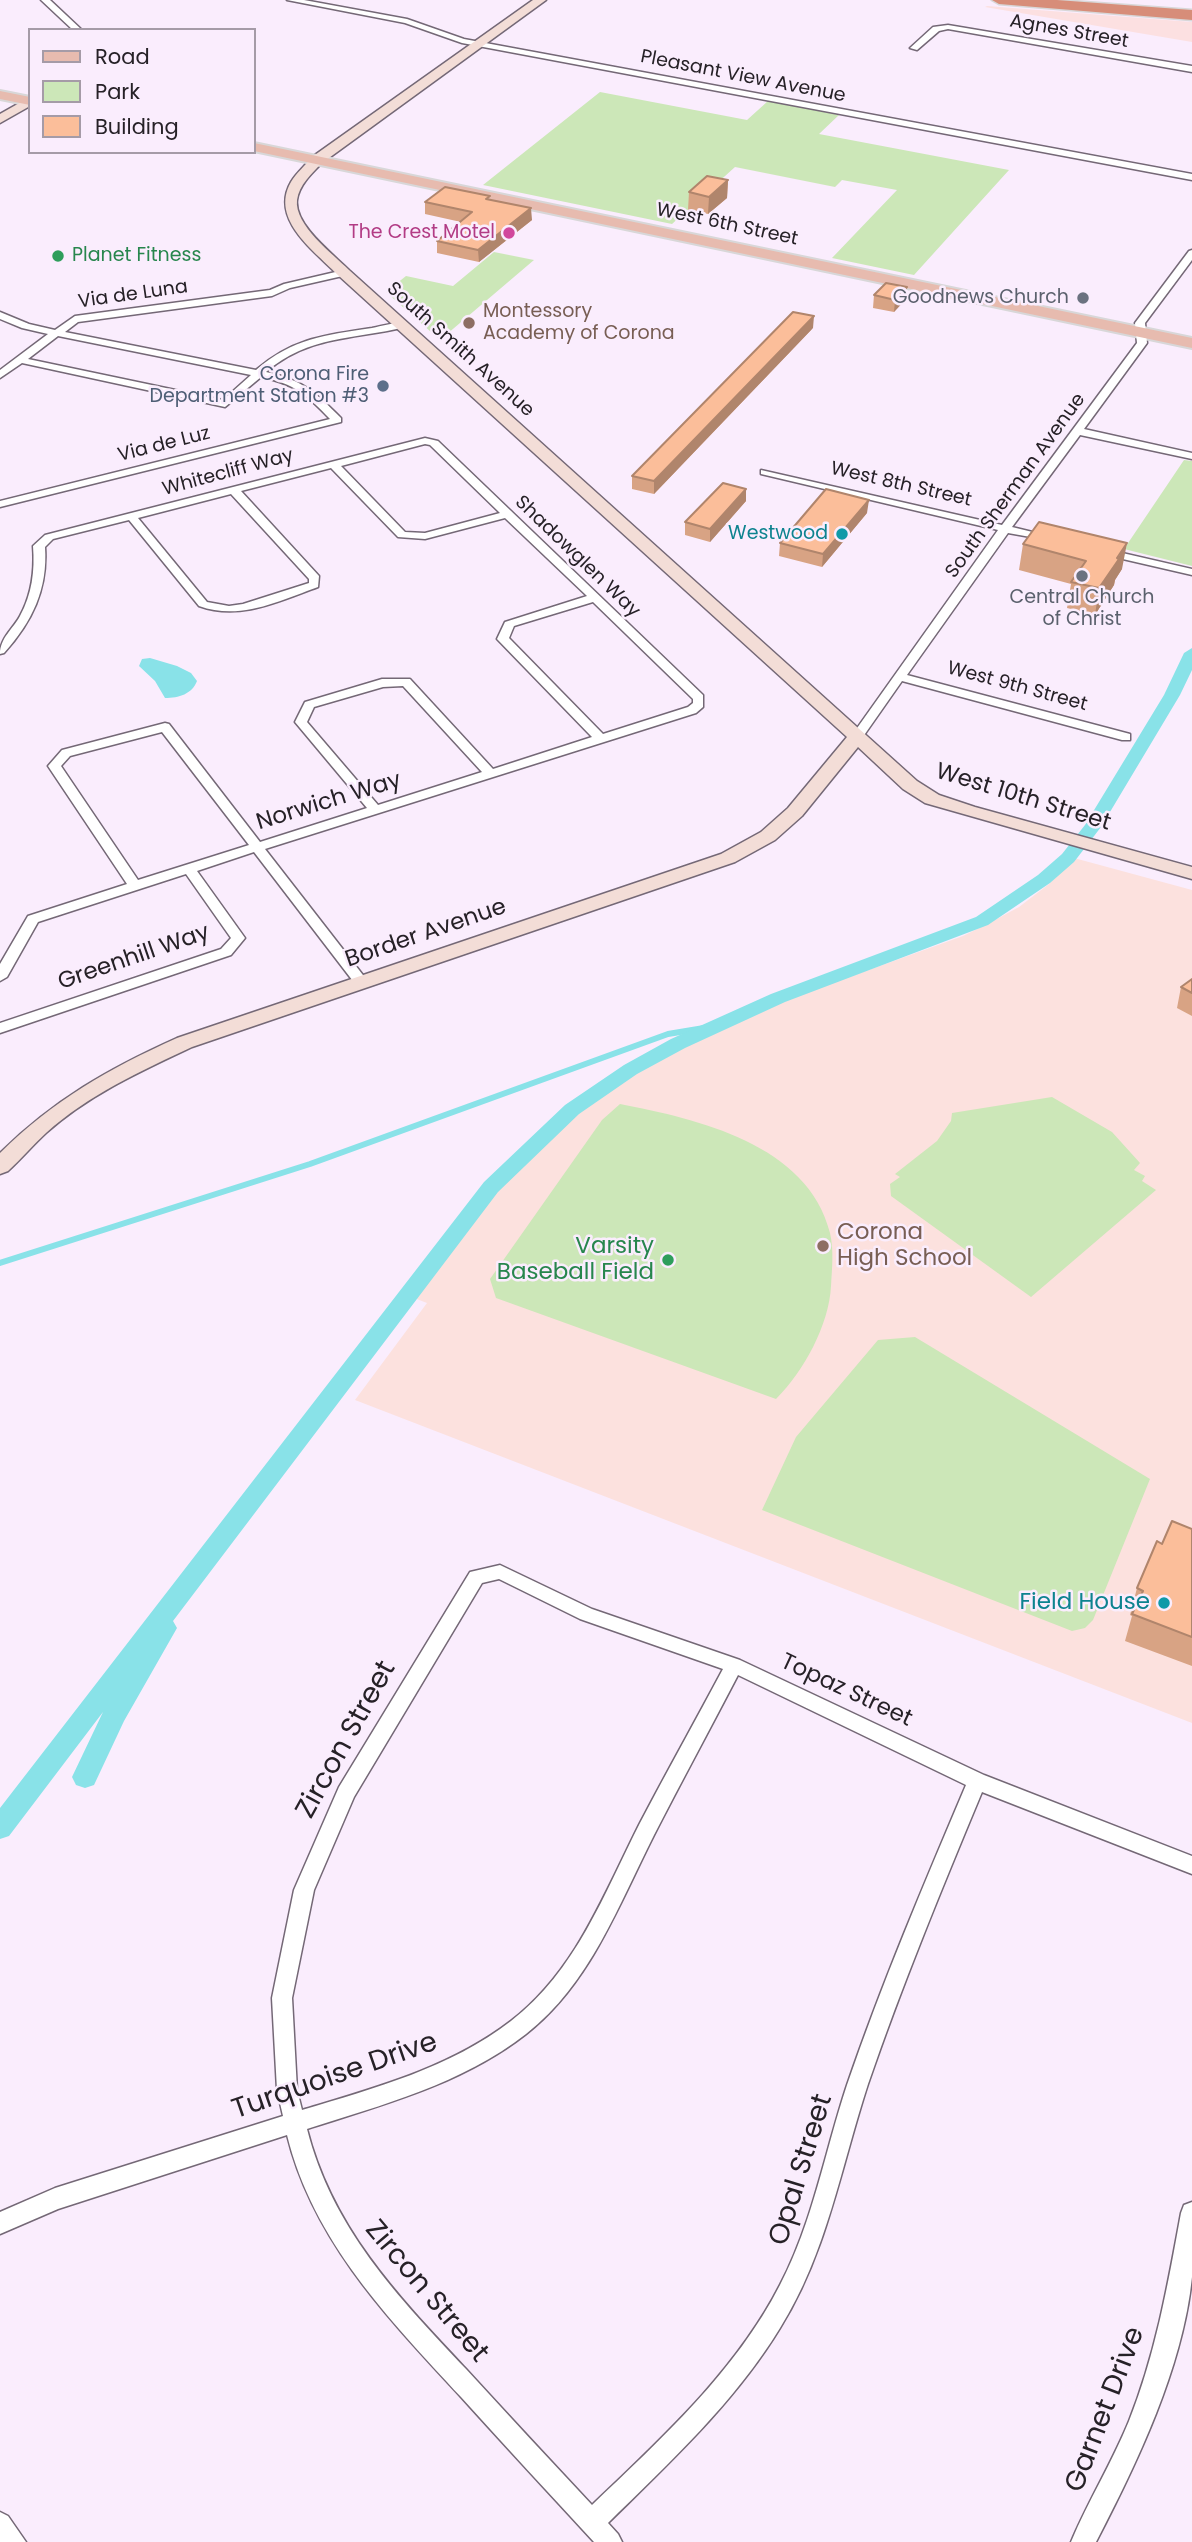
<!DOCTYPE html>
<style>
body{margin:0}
#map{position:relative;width:1192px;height:2542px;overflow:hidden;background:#faedfd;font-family:Poppins,sans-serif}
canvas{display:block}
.legend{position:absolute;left:28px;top:28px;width:228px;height:126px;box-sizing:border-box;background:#faedfd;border:2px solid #a59ba7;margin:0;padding:9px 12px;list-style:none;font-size:21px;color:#262127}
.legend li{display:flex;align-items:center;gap:14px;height:35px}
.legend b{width:35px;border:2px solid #a59ba7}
</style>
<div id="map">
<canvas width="1192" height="2542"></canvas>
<ul class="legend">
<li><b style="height:9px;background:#e7bbaf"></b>Road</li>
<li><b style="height:19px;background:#cce7b8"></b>Park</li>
<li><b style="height:19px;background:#fbbe9a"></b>Building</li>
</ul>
</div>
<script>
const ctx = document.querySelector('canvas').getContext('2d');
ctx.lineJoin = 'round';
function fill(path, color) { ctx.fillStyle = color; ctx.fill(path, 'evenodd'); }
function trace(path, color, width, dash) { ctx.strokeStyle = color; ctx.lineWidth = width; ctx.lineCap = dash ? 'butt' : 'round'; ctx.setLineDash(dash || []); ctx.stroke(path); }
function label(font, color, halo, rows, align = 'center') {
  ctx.font = font + ' Poppins,sans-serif'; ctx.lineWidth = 5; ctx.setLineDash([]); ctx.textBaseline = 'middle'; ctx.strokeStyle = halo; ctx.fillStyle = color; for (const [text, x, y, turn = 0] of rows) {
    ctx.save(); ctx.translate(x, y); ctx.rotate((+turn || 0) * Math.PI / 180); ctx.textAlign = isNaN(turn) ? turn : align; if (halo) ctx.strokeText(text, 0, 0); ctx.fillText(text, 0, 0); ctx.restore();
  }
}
const industrial = new Path2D(`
 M 987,6 L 1192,22 L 1192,42 L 985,7 Z`);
const education = new Path2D(`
 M 1074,858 L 1192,890 L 1192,1723 L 355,1400 L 427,1303 L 414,1298 L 493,1194 L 532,1153 L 595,1099 L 628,1077 L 711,1031 L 763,1008 L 963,936 L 993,921 L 1019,907 L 1049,884 Z`);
const green = new Path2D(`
 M 600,92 L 747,120 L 768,101 L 839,115 L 819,134 L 1009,170 L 914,275 L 832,258 L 897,190 L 842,180 L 835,187 L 735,167 L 672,224 L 483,185 Z
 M 494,252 L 534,260 L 440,340 L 386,292 L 406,276 L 453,286 Z
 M 1184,460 L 1192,461 L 1192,566 L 1124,549 Z
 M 1052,1097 L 1112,1132 L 1140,1163 L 1134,1170 L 1145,1176 L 1142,1181 L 1156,1190 L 1031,1297 L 891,1196 L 890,1184 L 900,1177 L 895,1174 L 937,1141 L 951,1121 L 952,1113 Z
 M 620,1104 C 697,1119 808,1144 830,1233 C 834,1250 832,1269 831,1286 C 829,1325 804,1371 776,1399 L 496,1298 L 490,1279 L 602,1120 Z
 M 915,1337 L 1150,1479 L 1093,1620 L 1085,1628 L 1072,1631 L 762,1510 L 796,1437 L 878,1340 Z`);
const water = new Path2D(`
 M 150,658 L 177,666 L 191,673 L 197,681 C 192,694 179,698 165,698 L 155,681 L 139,666 L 142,659 Z`);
const stream = new Path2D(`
 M 0,1263 L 310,1164 L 668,1034 L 716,1026`);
const canal = new Path2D(`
 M 1192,648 L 1192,670 L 1180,695 L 1101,827 L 1074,862 L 1050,883 L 988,925 L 785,1002 L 685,1048 L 637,1074 L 579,1114 L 498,1192 L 173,1621 L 177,1628 L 124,1721 L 94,1785 L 85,1788 L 76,1785 L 72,1777 L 103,1712 L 9,1836 L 0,1839 L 0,1808 L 484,1182 L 565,1105 L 624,1065 L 671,1039 L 771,994 L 976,917 L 1038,875 L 1062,854 L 1085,825 L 1164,695 L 1184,653 Z`);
const street = new Path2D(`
 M 41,0 L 50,0 L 82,30 L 73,30 Z
 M 287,0 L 304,0 L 407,19 L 464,39 L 1192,174 L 1192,180 L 462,43 L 405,23 Z
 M 948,25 L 1192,66 L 1192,72 L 948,29 L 939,31 L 917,50 L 910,48 L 933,27 Z
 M 1192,250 L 1192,260 L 1145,323 L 1147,343 L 1084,429 L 1192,453 L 1192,459 L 1080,435 L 1012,527 L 1053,537 L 1053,541 L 1008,533 L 907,675 L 1130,734 L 1130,740 L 1122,740 L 902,681 L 860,741 L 852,741 L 850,738 L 998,530 L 761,474 L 761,470 L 1002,525 L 1137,343 L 1135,323 L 1189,251 Z
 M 344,270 L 349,273 L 347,275 L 290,288 L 272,296 L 78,322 L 65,332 L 256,370 C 293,338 325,335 372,328 C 383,326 394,322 405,323 L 405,327 C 353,340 309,335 266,372 C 303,380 315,392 341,418 L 341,422 L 0,507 L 0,501 L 330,419 C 306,394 295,384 261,377 L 225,407 L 22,363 L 0,378 L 0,370 L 48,334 L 22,328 L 0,319 L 0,312 L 29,324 L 55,330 L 75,316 L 270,290 L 284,284 ZM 58,336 L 251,375 L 223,400 L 28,359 Z
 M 425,438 L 438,441 L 703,695 L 703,707 L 696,713 L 265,849 L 366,979 L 368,982 L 366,985 L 356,985 L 254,852 L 197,871 L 245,938 L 231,955 L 0,1033 L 0,1023 L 221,949 L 231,938 L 186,874 L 38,922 L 7,977 L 0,981 L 0,964 L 28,916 L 127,884 L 48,766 L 62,750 L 165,723 L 169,724 L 260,842 L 367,808 L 295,722 L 305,702 L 382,679 L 410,679 L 493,769 L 592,737 L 497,639 L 505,622 L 587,596 L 505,518 L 425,539 L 398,537 L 331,468 L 241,491 L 319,576 L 318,587 C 279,601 240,621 199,606 L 129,520 L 53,539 L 45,547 C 48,589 32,622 4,653 L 0,654 C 0,638 13,629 20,616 C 32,594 35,571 33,546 L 45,535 ZM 425,444 L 430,445 L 500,513 L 425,533 L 405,532 L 341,466 ZM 231,494 L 309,579 L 309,583 L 243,604 L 229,606 L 207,602 L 138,518 ZM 593,602 L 693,699 L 693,703 L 688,707 L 603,734 L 509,638 L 514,626 ZM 403,686 L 482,772 L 378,805 L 307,722 L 314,707 L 383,687 ZM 162,732 L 249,845 L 138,880 L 61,766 L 70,756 Z
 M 1105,549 L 1192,569 L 1192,575 L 1101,554 L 1101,550 Z
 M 500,1565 L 592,1609 L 740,1660 L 984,1775 L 1192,1856 L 1192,1874 L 982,1792 C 942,1888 902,1985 868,2084 C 841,2166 827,2253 780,2328 C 735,2402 670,2462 608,2523 L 618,2534 L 622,2542 L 594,2542 C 550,2494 505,2446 461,2397 C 389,2319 313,2241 287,2135 L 58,2209 L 0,2234 L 0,2212 L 55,2188 L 283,2116 L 277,2090 L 272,1998 L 294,1890 L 339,1787 L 470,1572 ZM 499,1579 L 580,1619 L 723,1669 C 696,1720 667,1771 640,1823 C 604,1894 576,1971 511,2021 C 450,2068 375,2088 302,2110 L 297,2090 L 292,1998 L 314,1890 L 354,1797 L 482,1583 ZM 738,1675 L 966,1785 C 924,1884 882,1983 847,2085 C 825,2151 813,2222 780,2285 C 736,2371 661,2439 592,2505 C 550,2460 508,2415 466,2369 C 398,2297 332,2228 307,2129 C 382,2105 462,2084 526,2034 C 590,1984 618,1906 654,1835 C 681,1782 710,1729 738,1675 Z
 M 1192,2202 C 1192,2227 1192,2253 1192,2277 C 1183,2367 1137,2463 1096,2542 L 1071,2542 C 1088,2501 1112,2463 1129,2421 C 1156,2353 1168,2284 1181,2213 L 1184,2205 Z
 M 0,2512 L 8,2516 L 26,2542 L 0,2542 Z`);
const secondary = new Path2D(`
 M 533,0 L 546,0 L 322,163 C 312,173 299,185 297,200 C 294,225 333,254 349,270 L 917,781 L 939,795 L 975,807 L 1192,867 L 1192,879 L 925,803 L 903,789 L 858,747 L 802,816 L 775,840 L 735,862 L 192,1047 C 141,1071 88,1095 46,1133 C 33,1145 21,1159 8,1171 L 0,1174 L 0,1153 C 54,1100 108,1069 177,1038 L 721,854 L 761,832 L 788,808 L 847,737 L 339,276 C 316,252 269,220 291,182 C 296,173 306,165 312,157 Z
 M 30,97 L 30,106 L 0,123 L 0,114 Z`);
const primary = new Path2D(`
 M 0,91 L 30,97 L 30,105 L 0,99 Z
 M 254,143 L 1192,338 L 1192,348 L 254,151 Z`);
const highway = new Path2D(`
 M 992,0 L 1057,0 L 1192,10 L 1192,20 L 999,4 Z`);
const wall = new Path2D(`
 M 728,180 L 727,198 L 708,214 L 688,210 L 689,192 Z
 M 491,200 L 532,220 L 479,262 L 437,253 L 437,241 L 461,222 L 425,214 L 425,202 Z
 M 874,295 L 906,299 L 894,312 L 873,308 Z
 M 813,328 L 654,494 L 632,489 L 632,476 Z
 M 746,489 L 746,501 L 710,542 L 685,535 L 685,522 Z
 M 867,513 L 822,567 L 779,556 L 780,543 Z
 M 1023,544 L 1122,569 L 1115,580 L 1114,585 L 1095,615 L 1067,608 L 1071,584 L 1019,570 Z
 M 1192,979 L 1192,1016 L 1177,1008 L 1181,987 Z
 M 1192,1529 L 1192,1666 L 1125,1641 L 1132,1616 L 1130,1615 L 1137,1588 L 1162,1544 Z`);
const shadedWall = new Path2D(`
 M 728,180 L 727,198 L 708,214 L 709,197 Z
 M 531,208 L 532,220 L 479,262 L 478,250 Z
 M 907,287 L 906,299 L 894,312 L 895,300 Z
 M 814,316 L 813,328 L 654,494 L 654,481 Z
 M 746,489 L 746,501 L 710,542 L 710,529 Z
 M 869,500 L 867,513 L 822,567 L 823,554 Z
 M 1127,543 L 1122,569 L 1115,580 L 1114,585 L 1095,615 L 1099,588 Z`);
const building = new Path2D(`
 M 707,176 L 728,180 L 709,197 L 689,192 Z
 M 445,187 L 490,196 L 486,199 L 531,208 L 478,250 L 437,241 L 472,212 L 425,202 Z
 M 886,283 L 907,287 L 895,300 L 874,295 Z
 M 793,312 L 814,316 L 654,481 L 632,476 Z
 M 723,483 L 746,489 L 710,529 L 685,522 Z
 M 826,489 L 869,500 L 823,554 L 780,543 Z
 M 1039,522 L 1127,543 L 1117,558 L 1119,559 L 1099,588 L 1071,582 L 1086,561 L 1023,544 Z
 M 1192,979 L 1192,993 L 1181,987 Z
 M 1172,1521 L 1192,1529 L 1192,1637 L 1132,1614 L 1143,1591 L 1137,1588 L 1157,1541 L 1162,1544 Z`);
const markers = [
 [509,233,7,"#d1479c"],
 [58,256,7,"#2e9e5b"],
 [1083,298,7,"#6b7280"],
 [469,323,7,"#8d6e63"],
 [383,386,7,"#5c6f8a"],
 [842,534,7,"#0f9aa8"],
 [1082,576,7,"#6b7280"],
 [823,1246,7,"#8d6e63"],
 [668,1260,7,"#2e9e5b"],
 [1164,1603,7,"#0f9aa8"]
];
const farStreetnames = [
 ["Agnes Street",1069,32,10],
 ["Pleasant View Avenue",743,77,11],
 ["West 6th Street",727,225,12],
 ["Via de Luna",133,295,-8],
 ["South Smith Avenue",460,350,42],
 ["Via de Luz",164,445,-14],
 ["Whitecliff Way",228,473,-15],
 ["West 8th Street",901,485,13],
 ["South Sherman Avenue",1016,486,-54],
 ["Shadowglen Way",577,557,44],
 ["West 9th Street",1017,687,15]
];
const farHotelnames = [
 ["The Crest Motel",495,233]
];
const farLeisurenames = [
 ["Planet Fitness",72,256]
];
const farWorshipnames = [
 ["Goodnews Church",1069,298],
 ["Central Church",1082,598,"center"],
 ["of Christ",1082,620,"center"]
];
const farEducationnames = [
 ["Montessory",483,312],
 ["Academy of Corona",483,334]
];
const farServicenames = [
 ["Corona Fire",369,375],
 ["Department Station #3",369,397]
];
const farCulturenames = [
 ["Westwood",828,534]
];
const streetNames = [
 ["West 10th Street",1023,798,17],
 ["Norwich Way",329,802,-17],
 ["Border Avenue",426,934,-19],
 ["Greenhill Way",134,958,-19],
 ["Topaz Street",846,1691,25]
];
const educationNames = [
 ["Corona",837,1233],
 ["High School",837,1259]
];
const leisureNames = [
 ["Varsity",654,1247],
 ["Baseball Field",654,1273]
];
const cultureNames = [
 ["Field House",1150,1603]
];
const nearStreetnames = [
 ["Zircon Street",347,1740,-61],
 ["Turquoise Drive",335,2077,-19],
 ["Opal Street",802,2170,-73],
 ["Zircon Street",426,2292,50],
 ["Garnet Drive",1106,2410,-69]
];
fill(industrial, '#fce0e1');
fill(education, '#fce1de');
fill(green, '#cce7b8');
fill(water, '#89e2e8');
trace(stream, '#89e2e8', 6);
fill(canal, '#89e2e8');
trace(street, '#746876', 3);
trace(secondary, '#746876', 3);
trace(primary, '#d8d7d8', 4);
trace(highway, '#d8d7d8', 3);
fill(street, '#fff');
fill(secondary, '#f3ddd7');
fill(primary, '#e7bbaf');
fill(highway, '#d78d79');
fill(wall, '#d8a384');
fill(shadedWall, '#b0856c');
fill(building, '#fbbe9a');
trace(building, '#b0856c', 2);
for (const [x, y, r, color] of markers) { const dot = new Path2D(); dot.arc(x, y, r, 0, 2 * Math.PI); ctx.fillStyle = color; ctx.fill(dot); trace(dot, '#faedfd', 2.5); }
label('19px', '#262127', '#faedfd', farStreetnames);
label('19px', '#b23c85', '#faedfd', farHotelnames, 'right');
label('19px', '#27864d', '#faedfd', farLeisurenames, 'left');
label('19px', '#5b616d', '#faedfd', farWorshipnames, 'right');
label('19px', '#785e54', '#faedfd', farEducationnames, 'left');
label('19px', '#4e5e75', '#faedfd', farServicenames, 'right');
label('19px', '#0d838f', '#faedfd', farCulturenames, 'right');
label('23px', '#262127', '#faedfd', streetNames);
label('23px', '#785e54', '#faedfd', educationNames, 'left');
label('23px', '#27864d', '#faedfd', leisureNames, 'right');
label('23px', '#0d838f', '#faedfd', cultureNames, 'right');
label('28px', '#262127', '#faedfd', nearStreetnames);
</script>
